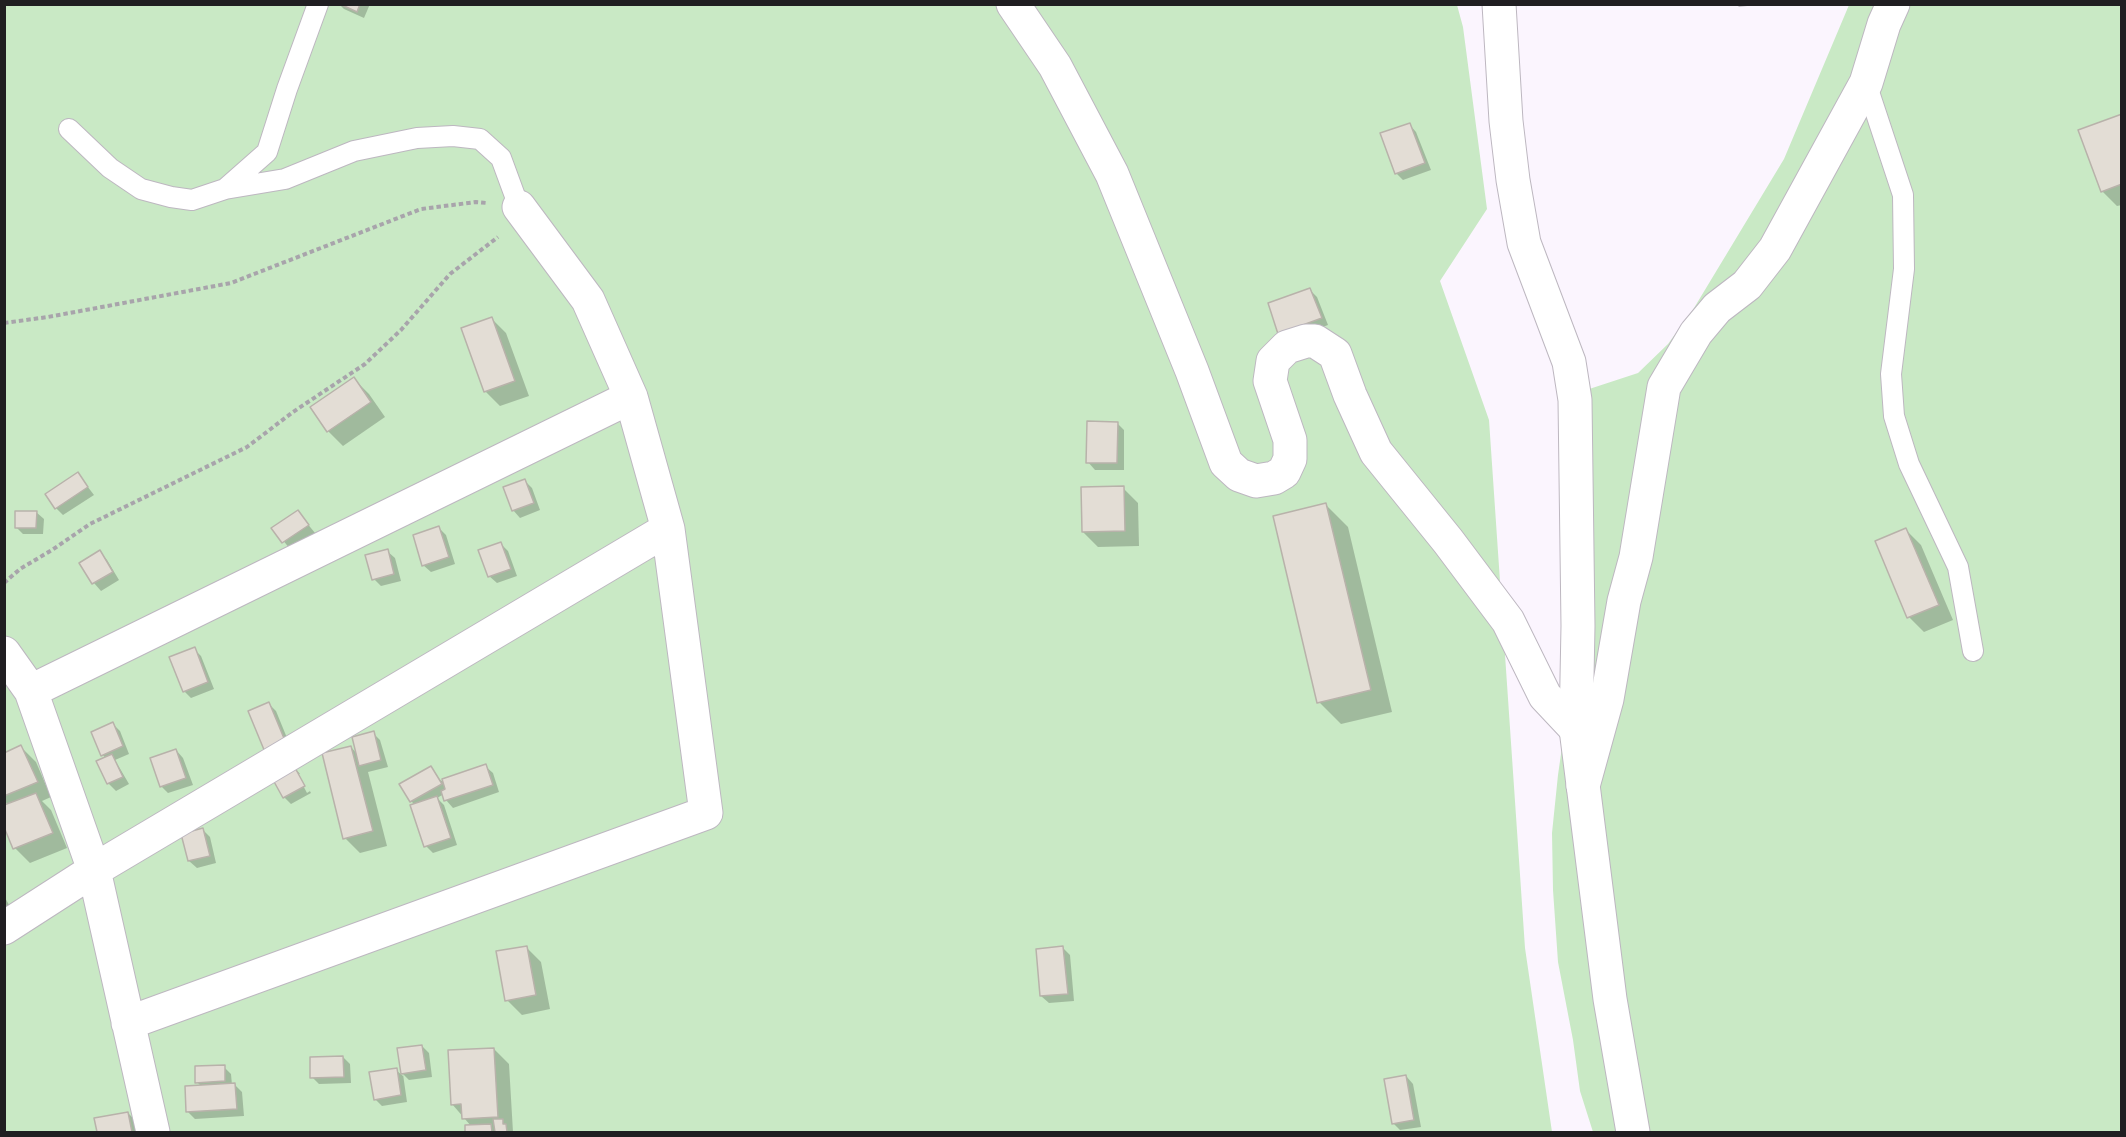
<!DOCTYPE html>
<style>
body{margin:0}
#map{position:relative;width:2126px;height:1137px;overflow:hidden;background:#fbf5fe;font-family:"DM Sans",sans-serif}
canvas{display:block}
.frame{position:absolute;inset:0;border:6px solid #201e21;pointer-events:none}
</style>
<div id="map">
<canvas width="2126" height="1137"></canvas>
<div class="frame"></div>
</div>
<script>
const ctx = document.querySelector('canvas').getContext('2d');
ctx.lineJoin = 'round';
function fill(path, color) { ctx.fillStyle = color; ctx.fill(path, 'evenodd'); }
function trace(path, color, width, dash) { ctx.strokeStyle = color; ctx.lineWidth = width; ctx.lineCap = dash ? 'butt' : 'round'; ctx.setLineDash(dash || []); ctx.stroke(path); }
const green = new Path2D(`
 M 5,5 L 1457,5 L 1463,27 L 1487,209 L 1440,281 L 1489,420 L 1525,948 L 1552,1132 L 5,1132 Z
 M 1849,5 L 2121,5 L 2121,1132 L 1593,1132 L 1580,1091 L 1573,1040 L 1558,962 L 1553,890 L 1552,833 L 1558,775 L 1570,691 L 1574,394 L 1638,373 L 1668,344 L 1694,308 L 1784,159 Z`);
const shadow = new Path2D(`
 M 339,4 L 370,4 L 364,18 L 344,9 Z
 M 1736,4 L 1764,4 L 1739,7 Z
 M 2122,115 L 2122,205 L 2117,206 L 2102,191 Z
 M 1409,124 L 1416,132 L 1431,170 L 1403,180 L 1396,173 Z
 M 1310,290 L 1317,297 L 1328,325 L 1287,340 Z
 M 491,318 L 506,333 L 529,396 L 500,406 L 485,391 Z
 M 354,379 L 369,394 L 385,417 L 343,446 L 328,431 Z
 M 1117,423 L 1124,430 L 1124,470 L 1095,470 L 1088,462 Z
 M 78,474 L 94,495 L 63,515 L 56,508 Z
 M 525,481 L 532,488 L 540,510 L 520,518 L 513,510 Z
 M 1123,488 L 1138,503 L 1139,546 L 1098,547 L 1083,532 Z
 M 1326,505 L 1348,527 L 1392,712 L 1341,724 L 1319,702 Z
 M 36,512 L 44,519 L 43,534 L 23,534 L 16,527 Z
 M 298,512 L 315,533 L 290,549 L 274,529 Z
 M 439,528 L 446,535 L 455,564 L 431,572 L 423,565 Z
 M 1906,530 L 1921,545 L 1953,620 L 1924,632 L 1909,617 Z
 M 501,544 L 508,551 L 517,576 L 497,583 L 489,576 Z
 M 387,551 L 395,558 L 401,581 L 381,586 L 374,579 Z
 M 100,552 L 107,560 L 119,580 L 101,591 L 94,583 L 82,563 Z
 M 194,649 L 201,656 L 214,689 L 191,698 L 184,691 Z
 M 269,704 L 276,711 L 294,755 L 275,763 Z
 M 113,724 L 120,731 L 129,754 L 115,760 L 129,784 L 116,791 L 108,783 L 98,762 L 106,759 L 103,755 Z
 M 373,733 L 380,740 L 388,767 L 368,772 L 387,846 L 360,853 L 345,838 L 351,747 L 358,755 Z
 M 21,747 L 36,762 L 51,797 L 42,801 L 51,810 L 67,848 L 30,863 L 15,848 L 9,805 L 4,801 L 4,754 Z
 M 176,750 L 183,758 L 193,785 L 168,793 L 161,786 Z
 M 485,766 L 493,773 L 499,792 L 453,808 L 446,800 L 444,794 L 437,798 L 444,805 L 457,845 L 433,853 L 426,846 L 415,805 L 411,801 L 431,768 L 441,781 Z
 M 294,767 L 300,774 L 297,774 L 307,793 L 310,791 L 301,774 L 311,793 L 291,804 L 284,797 Z
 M 202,829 L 210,837 L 216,863 L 197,868 L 189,861 L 183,835 Z
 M 4,896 L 24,931 L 4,942 Z
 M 526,947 L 541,962 L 550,1009 L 522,1015 L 507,1000 Z
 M 1063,948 L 1070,955 L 1074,1001 L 1049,1003 L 1041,996 Z
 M 422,1046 L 429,1053 L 432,1077 L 409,1080 L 403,1074 L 407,1102 L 382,1106 L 375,1099 L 396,1070 L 403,1076 L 399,1050 Z
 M 494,1049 L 509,1064 L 513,1132 L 466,1132 L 466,1127 L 471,1126 L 452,1104 Z
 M 343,1057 L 350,1064 L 351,1083 L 319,1084 L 312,1077 Z
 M 224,1067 L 231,1074 L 232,1085 L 235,1085 L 242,1092 L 244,1116 L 195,1119 L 188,1112 L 202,1087 L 197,1082 Z
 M 1406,1076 L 1413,1084 L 1421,1127 L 1400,1130 L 1393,1123 Z
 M 128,1113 L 143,1128 L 144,1132 L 99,1132 L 96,1119 Z`);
const building = new Path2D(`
 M 340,4 L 360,4 L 357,12 Z
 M 2122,114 L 2122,184 L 2101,192 L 2078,130 Z
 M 1410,123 L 1425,163 L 1395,174 L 1380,133 Z
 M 1310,288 L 1322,318 L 1278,334 L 1268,303 Z
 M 492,317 L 515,381 L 484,392 L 461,328 Z
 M 354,377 L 371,402 L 327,432 L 310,407 Z
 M 1087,421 L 1118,422 L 1117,463 L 1086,463 Z
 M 78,472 L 88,487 L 55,509 L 45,494 Z
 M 525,479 L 534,503 L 512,511 L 503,487 Z
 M 1124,486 L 1125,531 L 1082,532 L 1081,487 Z
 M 1326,503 L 1371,690 L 1317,703 L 1273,516 Z
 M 298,510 L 309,525 L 282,543 L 271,528 Z
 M 15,511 L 37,511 L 36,528 L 15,528 Z
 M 439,526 L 449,557 L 422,566 L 413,535 Z
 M 1906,528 L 1939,605 L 1907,618 L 1875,541 Z
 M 501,542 L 511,569 L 488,577 L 478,550 Z
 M 388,549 L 394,574 L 372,580 L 365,555 Z
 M 100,550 L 113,572 L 92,584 L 79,563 Z
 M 195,647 L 208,682 L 183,692 L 169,657 Z
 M 269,702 L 288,748 L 267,757 L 248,711 Z
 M 113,722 L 123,746 L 101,756 L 91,732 Z
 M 374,731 L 381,760 L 359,766 L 352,737 Z
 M 21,745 L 38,782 L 4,796 L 4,753 Z
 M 351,746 L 373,831 L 343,839 L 322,753 Z
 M 176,749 L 186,778 L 160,787 L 150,758 Z
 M 112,754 L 123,777 L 107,784 L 96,761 Z
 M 486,764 L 493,785 L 444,801 L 441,791 L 445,789 L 442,779 Z
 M 294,766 L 305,786 L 283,798 L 272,778 Z
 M 431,766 L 442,784 L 410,802 L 399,784 Z
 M 36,793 L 53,833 L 13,849 L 4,827 L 4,805 Z
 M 437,796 L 451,838 L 424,847 L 410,805 Z
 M 203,828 L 210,856 L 188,861 L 181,834 Z
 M 527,946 L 536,995 L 505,1001 L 496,951 Z
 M 1063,946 L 1068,994 L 1040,996 L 1036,949 Z
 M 422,1045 L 426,1070 L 401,1074 L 397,1048 Z
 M 494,1048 L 498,1117 L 462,1119 L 461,1104 L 451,1105 L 448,1050 Z
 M 343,1056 L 344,1077 L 310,1078 L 310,1057 Z
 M 225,1065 L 225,1081 L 195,1083 L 195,1066 Z
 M 397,1068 L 401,1095 L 374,1100 L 369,1072 Z
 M 1406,1075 L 1414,1120 L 1392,1124 L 1384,1079 Z
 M 235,1083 L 237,1109 L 186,1112 L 185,1086 Z
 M 128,1112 L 132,1132 L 97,1132 L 94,1118 Z
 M 493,1119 L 503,1119 L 503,1124 L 506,1124 L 507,1132 L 495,1132 Z
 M 491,1124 L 492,1132 L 465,1132 L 465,1125 Z`);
const path = new Path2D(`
 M 4,323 L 48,317 L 231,283 L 421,209 L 476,202 L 487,203
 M 4,583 L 20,569 L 52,550 L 90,524 L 247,447 L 293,412 L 365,364 L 401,330 L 450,274 L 498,237`);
const lane = new Path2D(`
 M 1866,83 L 1903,195 L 1904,269 L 1891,374 L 1894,416 L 1909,464 L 1958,567 L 1973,651
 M 69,129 L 110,168 L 141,189 L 171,197 L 192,200 L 225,189 L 267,152 L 287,89 L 318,4
 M 225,189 L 285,179 L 354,151 L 417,138 L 453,136 L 480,139 L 501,158 L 519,207`);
const street = new Path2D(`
 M 1013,4 L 1055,66 L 1112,174 L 1192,371 L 1226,463 L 1239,475 L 1256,481 L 1274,478 L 1284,472 L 1290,459 L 1290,440 L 1270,381 L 1273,361 L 1287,347 L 1306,341 L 1315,341 L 1335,354 L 1350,395 L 1376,452 L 1448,541 L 1508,621 L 1545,696 L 1576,729
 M 4,653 L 31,691 L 94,870 L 153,1132
 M 31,691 L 631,397
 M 1583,786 L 1607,699 L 1624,601 L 1636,557 L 1664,387 L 1696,333 L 1717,308 L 1747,285 L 1775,249 L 1866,83 L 1884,24 L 1893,4
 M 4,928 L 94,870 L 668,529
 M 128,1023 L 706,813 L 668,529 L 631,397 L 588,300 L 519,207`);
const secondary = new Path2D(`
 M 1499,4 L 1506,121 L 1513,180 L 1524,243 L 1569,362 L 1575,400 L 1578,626 L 1576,729 L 1610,999 L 1633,1132`);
fill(green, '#c9e9c5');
fill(shadow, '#0003');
fill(building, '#e3ddd5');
trace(building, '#b8b2aa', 1.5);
trace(lane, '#bdb7c0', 22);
trace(street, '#bdb7c0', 35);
trace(secondary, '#bdb7c0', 35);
trace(path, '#a8a4ab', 4, [4.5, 3]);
trace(lane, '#fff', 20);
trace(street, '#fff', 33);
trace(secondary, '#fff', 33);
</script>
